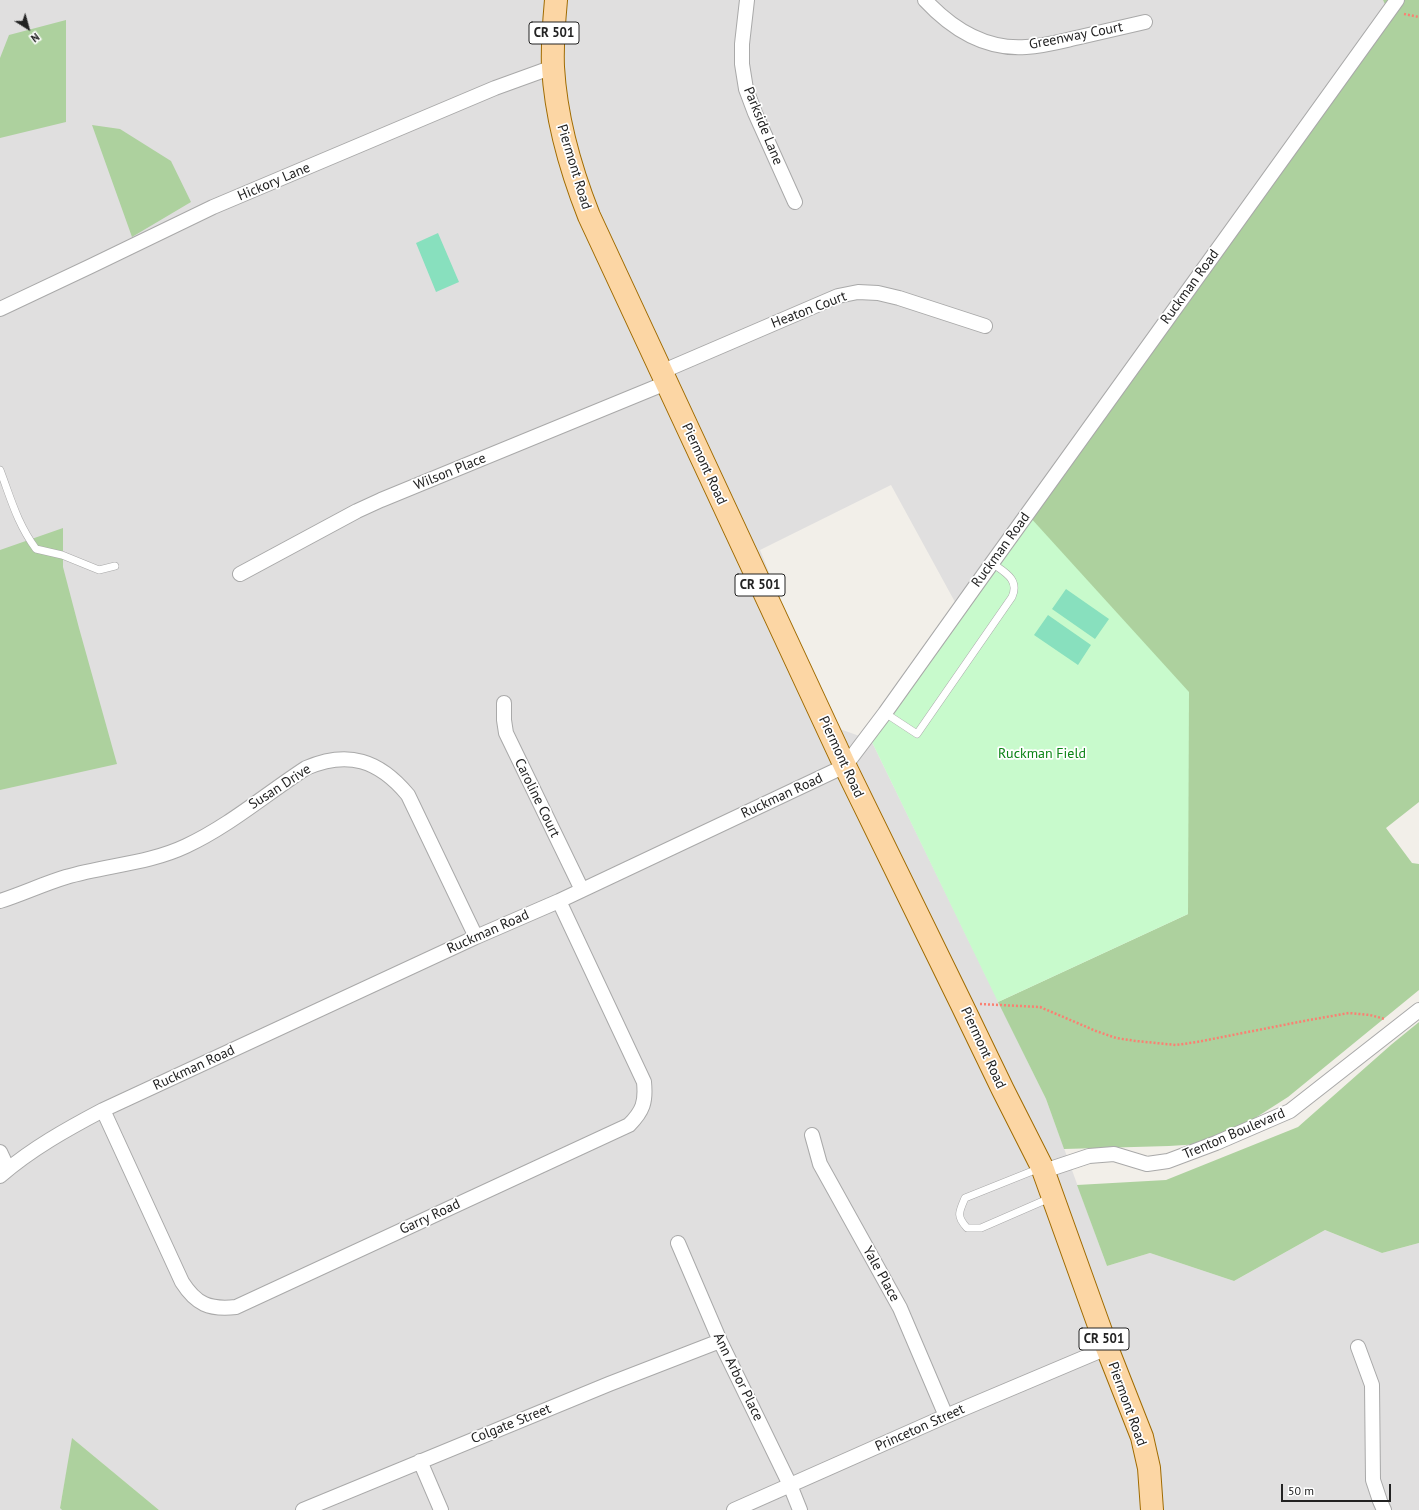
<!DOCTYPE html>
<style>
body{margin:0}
#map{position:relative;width:1419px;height:1510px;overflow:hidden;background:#f2efe9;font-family:"PT Sans",sans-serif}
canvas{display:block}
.north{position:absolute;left:8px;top:8px;width:40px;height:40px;-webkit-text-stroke:3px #fff;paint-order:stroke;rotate:143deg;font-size:11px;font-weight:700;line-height:16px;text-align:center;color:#222}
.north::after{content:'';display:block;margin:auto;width:14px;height:18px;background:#222;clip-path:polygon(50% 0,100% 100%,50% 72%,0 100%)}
.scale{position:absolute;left:1281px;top:1484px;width:110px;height:18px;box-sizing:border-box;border:2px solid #222;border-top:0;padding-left:5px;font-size:12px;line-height:14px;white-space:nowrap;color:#222;-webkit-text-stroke:3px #fff;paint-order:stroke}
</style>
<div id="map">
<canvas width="1419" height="1510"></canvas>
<div class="north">N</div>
<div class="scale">50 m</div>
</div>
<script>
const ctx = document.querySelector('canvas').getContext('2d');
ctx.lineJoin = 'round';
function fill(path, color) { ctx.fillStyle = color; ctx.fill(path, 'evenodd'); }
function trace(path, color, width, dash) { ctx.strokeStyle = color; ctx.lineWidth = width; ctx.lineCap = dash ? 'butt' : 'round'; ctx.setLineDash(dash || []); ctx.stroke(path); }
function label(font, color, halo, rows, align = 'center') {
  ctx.font = font + ' "PT Sans",sans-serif'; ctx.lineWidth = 3.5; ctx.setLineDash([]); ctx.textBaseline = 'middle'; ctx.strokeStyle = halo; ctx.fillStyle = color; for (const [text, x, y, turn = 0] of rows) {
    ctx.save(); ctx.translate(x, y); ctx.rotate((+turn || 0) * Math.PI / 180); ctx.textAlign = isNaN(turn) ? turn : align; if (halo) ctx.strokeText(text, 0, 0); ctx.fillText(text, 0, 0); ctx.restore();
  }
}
const residential = new Path2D(`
 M 0,0 L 1383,0 L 1387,9 L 961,613 L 891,485 L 760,550 L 831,726 L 871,740 L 1046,1099 L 1107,1266 L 1150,1253 L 1234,1281 L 1325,1230 L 1382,1253 L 1419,1243 L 1419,1510 L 159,1510 L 73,1439 L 60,1507 L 62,1510 L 0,1510 Z`);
const forest = new Path2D(`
 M 1383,0 L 1419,0 L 1419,802 L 1386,828 L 1412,863 L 1419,864 L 1419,990 L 1288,1097 L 1216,1143 L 1169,1146 L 1064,1149 L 1046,1099 L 998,1002 L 1188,914 L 1029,516 L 1387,9 Z
 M 66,20 L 66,122 L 0,138 L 0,58 L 9,35 Z
 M 92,125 L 120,129 L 171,161 L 191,202 L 132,237 Z
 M 63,528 L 63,567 L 79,628 L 117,764 L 0,790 L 0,550 Z
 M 1419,1022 L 1419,1243 L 1382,1253 L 1325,1230 L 1234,1281 L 1150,1253 L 1107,1266 L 1077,1185 L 1166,1180 L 1298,1127 L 1392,1044 Z
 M 72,1438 L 159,1510 L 62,1510 L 60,1508 Z`);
const park = new Path2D(`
 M 1029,516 L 1189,692 L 1188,914 L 998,1002 L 871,740 Z`);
const pitch = new Path2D(`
 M 438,233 L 459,282 L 436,292 L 416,243 Z
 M 1066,589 L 1109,619 L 1095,639 L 1052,609 Z
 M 1048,615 L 1091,645 L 1078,665 L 1034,635 Z`);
const path = new Path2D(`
 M 1404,14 L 1419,17
 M 980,1004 L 1040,1007 L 1096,1031 L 1116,1038 L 1136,1041 L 1176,1045 L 1197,1042 L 1309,1020 L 1349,1013 L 1370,1015 L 1385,1019`);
const lane = new Path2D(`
 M 0,470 C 11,499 17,523 36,549 L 62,555 L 99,570 L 115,566
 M 885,713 L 917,734 L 1012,597 C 1020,579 1004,572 992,563
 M 1040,1168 L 965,1198 C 959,1212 956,1216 967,1228 L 981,1228 L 1050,1198`);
const street = new Path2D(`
 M 747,0 L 742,44 L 742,64 L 746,89 L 755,113 L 795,202
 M 925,0 C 952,29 985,50 1026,47 C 1045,46 1062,41 1080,37 C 1102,32 1123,27 1145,22
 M 0,309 L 91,266 L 213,207 L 495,88 L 553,67
 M 661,372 L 838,296 L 858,292 L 878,293 L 899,298 L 985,326
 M 240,574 L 357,511 L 381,500 L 666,383
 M 504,703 L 504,720 L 506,733 L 582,890
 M 0,901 C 22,894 43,884 66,877 C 106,865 148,864 186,846 C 229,826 266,794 306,768 C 348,750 379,760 408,795 L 476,937
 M 103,1110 L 182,1282 C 196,1304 209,1310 236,1307 L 629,1125 C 643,1111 646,1102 644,1082 L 559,901
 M 812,1135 L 820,1164 L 900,1308 L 946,1416
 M 0,1152 L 8,1169
 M 1044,1171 L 1089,1156 L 1114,1154 L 1147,1164 L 1168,1161 L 1216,1143 L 1290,1111 L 1419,1010
 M 0,1176 C 31,1149 67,1129 103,1110 L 476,937 L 559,901 L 845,766 L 885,713 L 992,563 L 1397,0
 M 678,1243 L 720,1341 L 790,1485 L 800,1510
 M 1358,1347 L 1372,1385 L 1373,1480 L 1380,1501 L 1384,1510
 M 420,1461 L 441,1510
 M 303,1510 L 609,1384 L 720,1341
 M 734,1510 L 946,1416 L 1107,1348`);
const primary = new Path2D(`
 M 556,0 C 554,22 552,45 553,67 C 556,119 570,168 589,216 L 845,766 L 961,1003 L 1003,1090 L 1042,1167 L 1107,1348 L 1142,1437 L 1149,1468 L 1152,1510`);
const shields = [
 [554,33,50],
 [760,585,50],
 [1104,1339,50]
];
const shieldNames = [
 ["CR 501",554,33],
 ["CR 501",760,585],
 ["CR 501",1104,1339]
];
const streetNames = [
 ["Greenway Court",1076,36,-11],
 ["Parkside Lane",763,126,68],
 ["Piermont Road",574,167,73],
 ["Hickory Lane",274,182,-23],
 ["Ruckman Road",1190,287,-54],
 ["Heaton Court",809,310,-21],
 ["Piermont Road",704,464,65],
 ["Wilson Place",450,472,-22],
 ["Ruckman Road",1001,550,-54],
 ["Piermont Road",841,757,65],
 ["Susan Drive",280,787,-33],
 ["Ruckman Road",782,796,-25],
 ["Caroline Court",537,798,64],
 ["Ruckman Road",488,932,-24],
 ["Piermont Road",983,1048,65],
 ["Ruckman Road",194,1068,-25],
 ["Trenton Boulevard",1234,1134,-23],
 ["Garry Road",430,1217,-25],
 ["Yale Place",881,1274,61],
 ["Ann Arbor Place",738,1377,64],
 ["Piermont Road",1127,1404,70],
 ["Colgate Street",511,1424,-22],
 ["Princeton Street",920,1428,-24]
];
const parkNames = [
 ["Ruckman Field",1042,754]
];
fill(residential, '#e0dfdf');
fill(forest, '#add19e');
fill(park, '#c8facc');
fill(pitch, '#88e0be');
trace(lane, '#a9a9a9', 8);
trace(street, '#a9a9a9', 16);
trace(primary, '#a06b00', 24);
trace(path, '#fa8072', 2.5, [2, 2]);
trace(lane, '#fff', 7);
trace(street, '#fff', 14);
trace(primary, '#fcd6a4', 22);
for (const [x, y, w] of shields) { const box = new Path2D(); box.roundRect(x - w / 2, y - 11, w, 22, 3); ctx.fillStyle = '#fff'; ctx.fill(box); trace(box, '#222', 1); }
label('bold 13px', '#222', null, shieldNames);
label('14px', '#222', '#fff', streetNames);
label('14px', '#0c8416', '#fff', parkNames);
</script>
